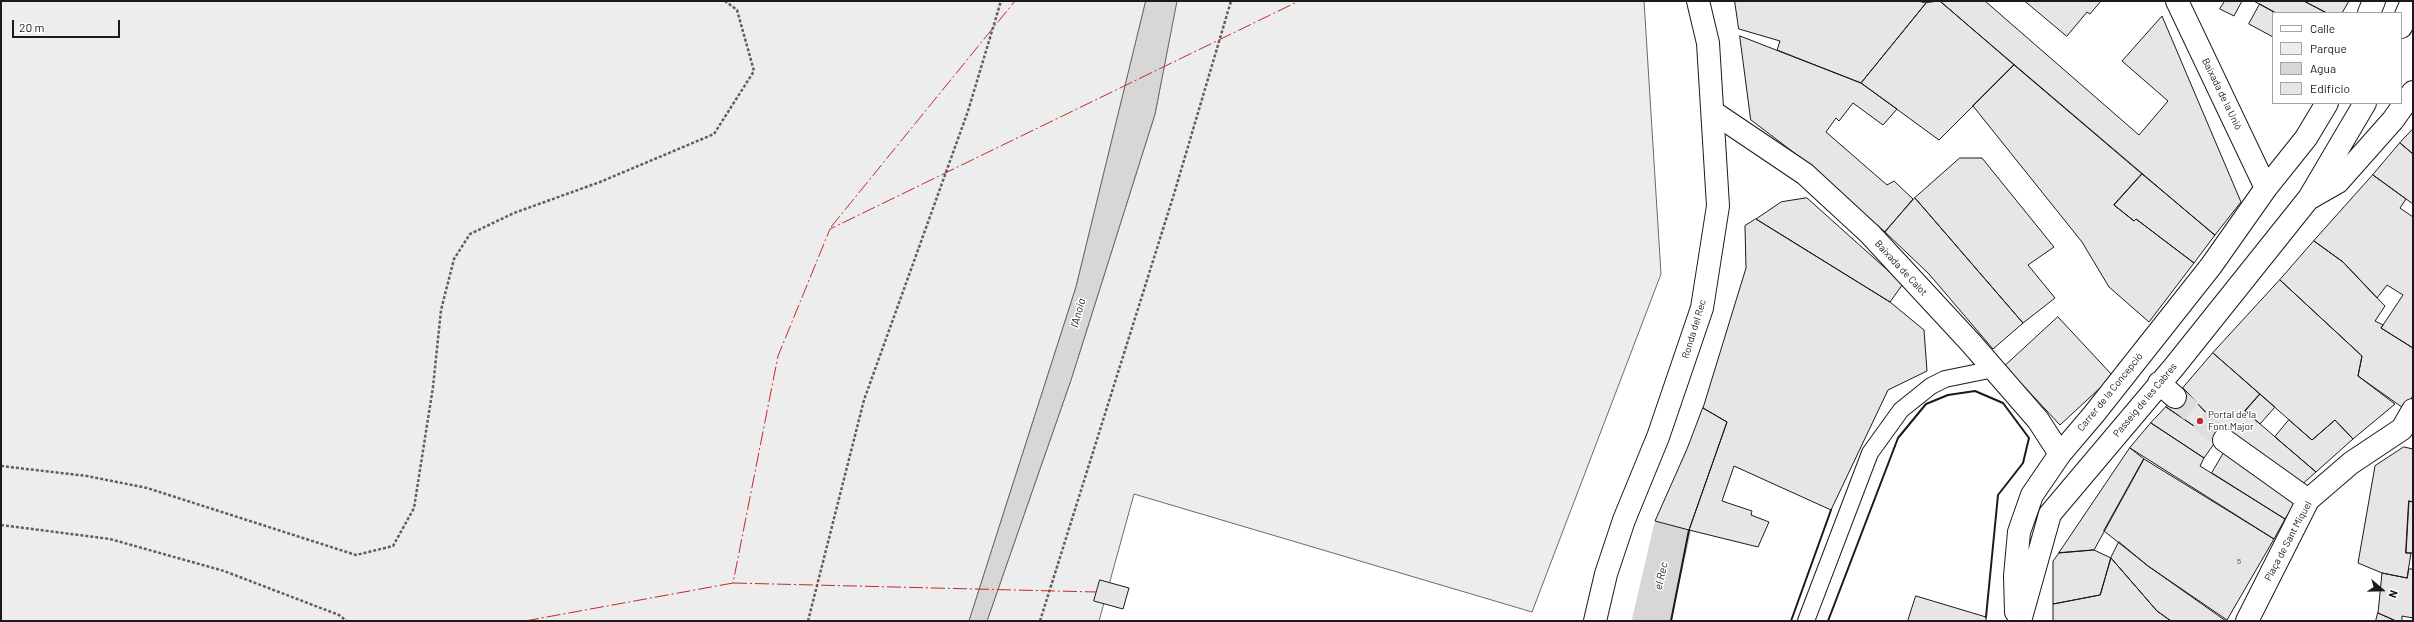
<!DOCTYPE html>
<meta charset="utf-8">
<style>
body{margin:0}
#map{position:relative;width:2414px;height:622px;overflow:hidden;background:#fff;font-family:Barlow,sans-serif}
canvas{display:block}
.frame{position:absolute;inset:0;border:2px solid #1a1a1a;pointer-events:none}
.legend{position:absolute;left:2272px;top:12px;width:130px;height:92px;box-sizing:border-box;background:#fff;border:1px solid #a3a3a3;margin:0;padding:5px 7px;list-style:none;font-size:12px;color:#1a1a1a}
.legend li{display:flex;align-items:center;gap:8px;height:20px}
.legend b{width:20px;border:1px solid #a3a3a3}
.north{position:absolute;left:2362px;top:570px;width:40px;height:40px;-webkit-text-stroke:3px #fff;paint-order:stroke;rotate:110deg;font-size:11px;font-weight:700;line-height:16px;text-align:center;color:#1a1a1a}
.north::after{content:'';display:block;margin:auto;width:14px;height:18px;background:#1a1a1a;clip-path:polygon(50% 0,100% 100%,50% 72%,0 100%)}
.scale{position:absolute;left:12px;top:20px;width:108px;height:18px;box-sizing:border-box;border:2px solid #1a1a1a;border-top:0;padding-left:5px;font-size:12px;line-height:14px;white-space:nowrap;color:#1a1a1a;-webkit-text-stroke:3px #fff;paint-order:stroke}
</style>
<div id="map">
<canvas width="2414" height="622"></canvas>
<div class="frame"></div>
<ul class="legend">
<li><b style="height:5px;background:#fff"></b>Calle</li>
<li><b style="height:11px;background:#ededed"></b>Parque</li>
<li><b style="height:11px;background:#d7d7d7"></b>Agua</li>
<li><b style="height:11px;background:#e6e6e6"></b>Edificio</li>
</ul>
<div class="north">N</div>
<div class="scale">20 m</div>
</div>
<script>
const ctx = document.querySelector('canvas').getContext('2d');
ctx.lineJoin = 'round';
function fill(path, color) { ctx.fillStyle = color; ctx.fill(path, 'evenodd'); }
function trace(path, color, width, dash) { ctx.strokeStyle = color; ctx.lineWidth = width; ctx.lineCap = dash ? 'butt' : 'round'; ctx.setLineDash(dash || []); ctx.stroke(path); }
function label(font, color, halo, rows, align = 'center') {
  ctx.font = font + ' Barlow,sans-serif'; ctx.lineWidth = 3; ctx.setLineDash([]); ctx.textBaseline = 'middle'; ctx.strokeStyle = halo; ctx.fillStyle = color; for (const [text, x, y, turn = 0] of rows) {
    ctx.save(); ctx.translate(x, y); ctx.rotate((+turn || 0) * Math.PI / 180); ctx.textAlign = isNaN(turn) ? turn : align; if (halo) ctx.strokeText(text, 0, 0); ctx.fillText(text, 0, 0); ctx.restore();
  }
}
const green = new Path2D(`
 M 1,1 L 1146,1 L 1076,287 L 969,621 L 1,621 Z
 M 1177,1 L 1644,1 L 1661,274 L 1532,612 L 1134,494 L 1099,621 L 987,621 L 1071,380 L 1155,114 Z`);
const water = new Path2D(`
 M 1146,1 L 1177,1 L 1155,114 L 1071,380 L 987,621 L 969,621 L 1076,287 Z`);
const canal = new Path2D(`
 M 1651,621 L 1672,531`);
const building = new Path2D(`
 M 1735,1 L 1918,1 L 1926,3 L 1861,83 L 1777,50 L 1780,41 L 1739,29 Z
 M 1940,1 L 1985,1 L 2139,135 L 2168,101 L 2122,61 L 2162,16 L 2241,202 L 2215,235 Z
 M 1940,1 L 2014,65 L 1939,140 L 1861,83 L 1926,3 Z
 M 2025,1 L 2101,1 L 2090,14 L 2087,12 L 2067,36 Z
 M 2225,1 L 2242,1 L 2234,16 L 2220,9 Z
 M 2254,1 L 2304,1 L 2327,13 L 2276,13 Z
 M 2304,1 L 2349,1 L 2342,13 L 2327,13 Z
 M 2260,4 L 2276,13 L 2273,13 L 2273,37 L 2249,24 Z
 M 1740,36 L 1861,83 L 1897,109 L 1883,125 L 1853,103 L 1839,121 L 1836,118 L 1826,132 L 1887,185 L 1894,181 L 1913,199 L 1885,232 L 1805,161 L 1751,120 Z
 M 2014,65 L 2142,174 L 2114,205 L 2134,221 L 2136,219 L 2194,263 L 2149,322 L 2109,287 L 2082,242 L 1973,106 Z
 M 2413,129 L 2413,154 L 2400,143 Z
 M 2400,143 L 2413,154 L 2413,204 L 2373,175 Z
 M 1960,158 L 1982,158 L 2054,247 L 2028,265 L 2055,298 L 2023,323 L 1915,198 Z
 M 2142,174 L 2215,235 L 2194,263 L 2136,219 L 2134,221 L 2114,205 Z
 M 2373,175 L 2406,199 L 2400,208 L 2413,217 L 2413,348 L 2381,328 L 2403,295 L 2387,285 L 2377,298 L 2343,262 L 2314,241 Z
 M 1807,198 L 1903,284 L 1890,302 L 1756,219 L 1781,202 Z
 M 1915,198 L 2023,323 L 1993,349 L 1929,274 L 1885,232 Z
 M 1756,219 L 1890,302 L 1924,330 L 1927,371 L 1888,390 L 1831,510 L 1734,466 L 1722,501 L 1752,511 L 1751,515 L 1769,522 L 1758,547 L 1689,530 L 1727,422 L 1703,408 L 1746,268 L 1745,226 Z
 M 2314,241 L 2343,262 L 2385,306 L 2375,321 L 2383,325 L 2381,328 L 2413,348 L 2413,395 L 2406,410 L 2358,376 L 2362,356 L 2280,280 Z
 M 2280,280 L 2362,356 L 2358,376 L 2395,404 L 2353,439 L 2335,420 L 2312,440 L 2213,353 Z
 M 2058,317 L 2113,376 L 2060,425 L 2005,366 Z
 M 2213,353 L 2260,394 L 2245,411 L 2316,472 L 2299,487 L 2227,435 L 2183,388 Z
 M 2183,388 L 2227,435 L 2216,441 L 2166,407 Z
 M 2260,394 L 2275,407 L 2260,424 L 2245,411 Z
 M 2166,407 L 2216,441 L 2204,458 L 2151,423 Z
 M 1703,408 L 1727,422 L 1689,530 L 1655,521 L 1687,449 Z
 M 2289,420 L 2312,440 L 2335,420 L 2353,439 L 2316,472 L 2275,437 Z
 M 2151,423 L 2204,458 L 2200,466 L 2285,519 L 2274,539 L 2130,448 Z
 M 2404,447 L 2413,449 L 2413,502 L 2409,501 L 2406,553 L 2411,553 L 2407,578 L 2382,573 L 2358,563 L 2375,466 Z
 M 2130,448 L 2144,459 L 2094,550 L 2059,553 Z
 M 2226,449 L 2298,499 L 2285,519 L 2212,473 Z
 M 2144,459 L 2274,539 L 2227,620 L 2148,566 L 2104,531 Z
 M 2409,501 L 2413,502 L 2413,553 L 2406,553 Z
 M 2119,542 L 2148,566 L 2226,621 L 2171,621 L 2157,611 L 2111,558 Z
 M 2094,550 L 2111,558 L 2100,595 L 2053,604 L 2053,561 L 2059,553 Z
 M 2111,558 L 2157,611 L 2171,621 L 2053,621 L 2053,604 L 2100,595 Z
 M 2409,569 L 2413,569 L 2413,618 L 2402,616 L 2402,621 L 2396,621 L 2378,613 L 2382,573 L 2407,578 Z
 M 1100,580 L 1129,588 L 1123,609 L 1094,601 Z
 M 1916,596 L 1986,617 L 1986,621 L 1908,621 Z
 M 2378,613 L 2396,621 L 2376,621 Z`);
const streetTunnel = new Path2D(`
 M 2175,397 L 2224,440`);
const path = new Path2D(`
 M 1,466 L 87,476 L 147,488 L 356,555 L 393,546 L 414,508 L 433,387 L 441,310 L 454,259 L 470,234 L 514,213 L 600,182 L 714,134 L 754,71 L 737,10 L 725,1
 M 1,525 L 110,539 L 224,571 L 339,615 L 347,621
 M 808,621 L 864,400 L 968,111 L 1001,1
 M 1040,621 L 1174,194 L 1231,1`);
const lane = new Path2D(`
 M 1806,621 L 1870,453 L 1901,410 L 1931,386 L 1945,379 L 1994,369`);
const street = new Path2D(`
 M 2177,1 L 2266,188
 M 2369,13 L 2374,1
 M 2401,27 L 2412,1
 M 1713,112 L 1805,174 L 1870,234 L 1971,343 L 2038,420 L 2060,454
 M 2310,198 L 2338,182 L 2393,120 L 2413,92
 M 2159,383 L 2175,397
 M 2224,440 L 2308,500
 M 2016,612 L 2015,576 L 2019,532 L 2032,495 L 2060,454 L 2094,414 L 2211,266 L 2266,188 L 2306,138 L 2327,103
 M 2020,621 L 2050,514 L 2174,367 L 2309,198 L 2365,103
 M 2247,621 L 2308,500 L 2351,463 L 2402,429 L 2413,410`);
const secondary = new Path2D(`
 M 1595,621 L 1606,574 L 1624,520 L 1658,437 L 1702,308 L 1718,206 L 1708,43 L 1698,1`);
const wall = new Path2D(`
 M 1671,621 L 1689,530
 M 1791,621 L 1831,510
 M 1828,621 L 1898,438 L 1926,404 L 1948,395 L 1975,391 L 2003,403 L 2029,438 L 2023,463 L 1998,495 L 1986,617`);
const power = new Path2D(`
 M 831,227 L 1015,1
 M 733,583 L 1096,592
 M 525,621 L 733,583 L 778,356 L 830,229 L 1299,1`);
const markers = [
 [2200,421,4,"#c62828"]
];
const numberNames = [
 ["5",2239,561]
];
const streetNames = [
 ["Baixada de la Unió",2222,94,64],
 ["Baixada de Calot",1901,268,47],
 ["Ronda del Rec",1694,329,-73],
 ["Carrer de la Concepció",2110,392,-51],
 ["Passeig de les Cabres",2145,400,-50],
 ["Plaça de Sant Miquel",2288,541,-62]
];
const poiNames = [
 ["Portal de la",2208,415],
 ["Font Major",2208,427]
];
const waterNames = [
 ["l'Anoia",1078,313,-75],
 ["el Rec",1661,576,-77]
];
fill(green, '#ededed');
trace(green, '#6a6a6a', 1);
fill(water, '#d7d7d7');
trace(water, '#6a6a6a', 1);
trace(canal, '#d7d7d7', 38);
fill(building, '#e6e6e6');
trace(building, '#1a1a1a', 1);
trace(streetTunnel, '#ddd', 22, [22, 11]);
trace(lane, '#1a1a1a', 18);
trace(street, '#1a1a1a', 24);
trace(secondary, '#1a1a1a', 24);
trace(path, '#5f5f5f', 2.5, [3, 2]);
trace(lane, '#fff', 16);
trace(street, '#fff', 22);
trace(secondary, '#fff', 22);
trace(wall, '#1a1a1a', 2);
trace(power, '#c62828', 1, [14, 3, 2, 3]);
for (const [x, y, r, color] of markers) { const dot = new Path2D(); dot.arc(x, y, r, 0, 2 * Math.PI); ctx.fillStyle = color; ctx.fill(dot); trace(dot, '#fff', 1.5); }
label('8px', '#4d4d4d', null, numberNames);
label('10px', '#1a1a1a', '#fff', streetNames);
label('10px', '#1a1a1a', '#fff', poiNames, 'left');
label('italic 11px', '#1a1a1a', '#fff', waterNames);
</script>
